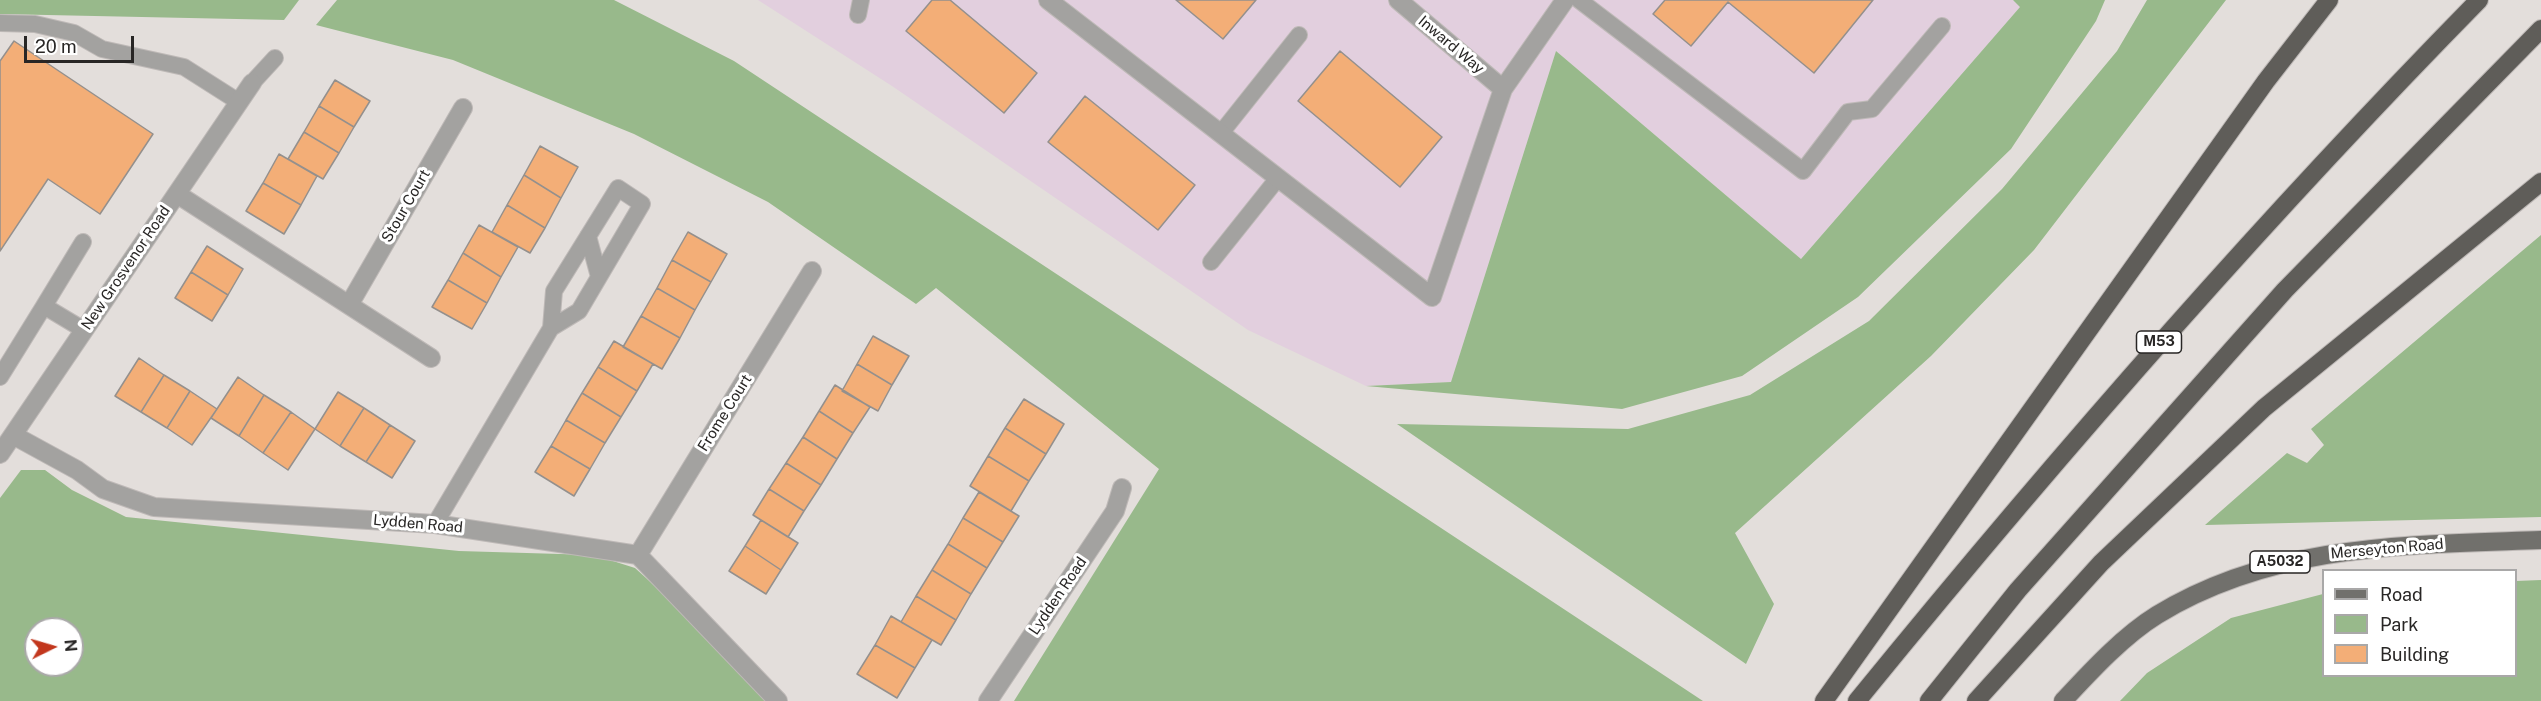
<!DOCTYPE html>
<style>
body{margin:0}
#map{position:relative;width:2541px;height:701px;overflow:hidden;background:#e3dedb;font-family:"Public Sans",sans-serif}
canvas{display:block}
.legend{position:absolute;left:2322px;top:569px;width:195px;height:108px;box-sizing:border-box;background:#fff;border:2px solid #a9a8a8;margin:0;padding:8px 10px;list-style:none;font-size:18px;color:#282625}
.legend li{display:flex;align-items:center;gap:12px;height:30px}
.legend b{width:30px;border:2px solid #a9a8a8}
.north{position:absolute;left:24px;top:617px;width:60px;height:60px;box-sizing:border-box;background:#fff;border:2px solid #a9a8a8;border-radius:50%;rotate:85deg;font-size:16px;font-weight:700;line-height:24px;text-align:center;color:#282625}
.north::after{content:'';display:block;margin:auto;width:21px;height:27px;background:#c2371d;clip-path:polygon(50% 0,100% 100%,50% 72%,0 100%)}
.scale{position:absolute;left:24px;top:36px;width:110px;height:27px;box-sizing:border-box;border:3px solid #282625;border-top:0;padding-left:8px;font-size:18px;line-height:21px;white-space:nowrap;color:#282625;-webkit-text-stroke:4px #fff;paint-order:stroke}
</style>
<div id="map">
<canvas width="2541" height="701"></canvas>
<ul class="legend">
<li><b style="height:8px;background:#71706c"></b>Road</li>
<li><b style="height:16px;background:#98b98b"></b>Park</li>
<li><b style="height:16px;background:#f3ae77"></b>Building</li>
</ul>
<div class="north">N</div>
<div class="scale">20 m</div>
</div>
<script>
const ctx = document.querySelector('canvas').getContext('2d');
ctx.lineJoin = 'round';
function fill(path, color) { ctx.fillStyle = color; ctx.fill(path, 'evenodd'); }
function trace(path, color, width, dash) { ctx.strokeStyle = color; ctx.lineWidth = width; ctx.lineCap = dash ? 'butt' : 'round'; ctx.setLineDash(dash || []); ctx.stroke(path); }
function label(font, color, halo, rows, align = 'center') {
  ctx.font = font + ' "Public Sans",sans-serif'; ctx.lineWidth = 6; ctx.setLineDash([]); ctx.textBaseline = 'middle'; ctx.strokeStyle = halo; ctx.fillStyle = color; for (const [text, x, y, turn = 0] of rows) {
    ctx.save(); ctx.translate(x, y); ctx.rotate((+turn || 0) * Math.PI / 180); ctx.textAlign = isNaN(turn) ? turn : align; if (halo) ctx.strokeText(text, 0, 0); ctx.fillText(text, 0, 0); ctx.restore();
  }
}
const commercial = new Path2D(`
 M 758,0 L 2013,0 L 2021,6 L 1801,259 L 1556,51 L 1451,382 L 1366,386 L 1248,330 L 892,86 Z`);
const green = new Path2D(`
 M 0,0 L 299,0 L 284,20 L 0,14 Z
 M 337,0 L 614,0 L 734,61 L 1703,701 L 1014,701 L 1159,469 L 936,288 L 916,304 L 768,202 L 634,134 L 453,60 L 316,25 Z
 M 2013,0 L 2105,0 L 2096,21 L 2011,149 L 1858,297 L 1742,376 L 1622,409 L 1366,386 L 1451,382 L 1556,51 L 1801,259 L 2020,7 Z
 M 2147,0 L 2226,0 L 2034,250 L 1931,356 L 1735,533 L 1774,604 L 1746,664 L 1397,424 L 1628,429 L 1750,395 L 1869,321 L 2002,189 L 2117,51 Z
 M 2541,235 L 2541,517 L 2205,525 L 2287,453 L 2307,463 L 2324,445 L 2311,429 Z
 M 21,470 L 45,470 L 72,490 L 126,517 L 459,551 L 594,555 L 635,568 L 689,617 L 765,701 L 0,701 L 0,498 ZM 36,629 L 72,629 L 72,665 L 36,665 Z
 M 2541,580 L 2541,701 L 2120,701 L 2147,673 L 2231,618 L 2323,594 L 2324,676 L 2516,676 L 2516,581 Z`);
const building = new Path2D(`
 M 932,0 L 950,0 L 1037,73 L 1004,113 L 906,31 Z
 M 1176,0 L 1256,0 L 1223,39 Z
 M 1665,0 L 1873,0 L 1814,73 L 1728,2 L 1691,46 L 1653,14 Z
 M 14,41 L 153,134 L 100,214 L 48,179 L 0,251 L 0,61 Z
 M 1340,51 L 1442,137 L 1400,187 L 1298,101 Z
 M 335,80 L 370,101 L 354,127 L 319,106 Z
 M 1085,96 L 1195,185 L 1158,230 L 1048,142 Z
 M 319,106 L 354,127 L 339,153 L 304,132 Z
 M 304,132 L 339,153 L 323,179 L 288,159 Z
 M 540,146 L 578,167 L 561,198 L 524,175 Z
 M 279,154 L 317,176 L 301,205 L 263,183 Z
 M 524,175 L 561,198 L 545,228 L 507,205 Z
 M 263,183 L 301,205 L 284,234 L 246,211 Z
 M 507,205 L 545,228 L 530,253 L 492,232 Z
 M 479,225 L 518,247 L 501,277 L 463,253 Z
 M 688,232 L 727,254 L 711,282 L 672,260 Z
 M 207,246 L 243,269 L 228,295 L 191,272 Z
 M 463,253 L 501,277 L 487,303 L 448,280 Z
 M 672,260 L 711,282 L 695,310 L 657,288 Z
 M 191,272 L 228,295 L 212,321 L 175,298 Z
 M 448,280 L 487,303 L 472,329 L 432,307 Z
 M 657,288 L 695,310 L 680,338 L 641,316 Z
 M 641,316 L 680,338 L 662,369 L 623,347 Z
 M 873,336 L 909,356 L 892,385 L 857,364 Z
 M 614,341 L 653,364 L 637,391 L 598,367 Z
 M 139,358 L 164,375 L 141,412 L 115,396 Z
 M 857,364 L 892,385 L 878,411 L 842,391 Z
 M 598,367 L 637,391 L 621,417 L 582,393 Z
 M 164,375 L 190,391 L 167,428 L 141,412 Z
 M 238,377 L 264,395 L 239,436 L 211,418 Z
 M 835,385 L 870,407 L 853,433 L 819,411 Z
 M 190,391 L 217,409 L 192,445 L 167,428 Z
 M 338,392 L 364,408 L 340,446 L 315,429 Z
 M 582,393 L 621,417 L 605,443 L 566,420 Z
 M 264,395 L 291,412 L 263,453 L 239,436 Z
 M 1024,399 L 1064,424 L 1046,454 L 1005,428 Z
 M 364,408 L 390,425 L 366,462 L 340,446 Z
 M 819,411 L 853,433 L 837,459 L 803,437 Z
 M 291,412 L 315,429 L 288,470 L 263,453 Z
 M 566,420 L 605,443 L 590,469 L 551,446 Z
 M 390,425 L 415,441 L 392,478 L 366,462 Z
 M 1005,428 L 1046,454 L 1029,481 L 988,456 Z
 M 803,437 L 837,459 L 821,485 L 786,463 Z
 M 551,446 L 590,469 L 574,496 L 535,472 Z
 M 988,456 L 1029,481 L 1011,511 L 970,486 Z
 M 786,463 L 821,485 L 804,511 L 769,489 Z
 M 769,489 L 804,511 L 788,537 L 753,515 Z
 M 979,492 L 1019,516 L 1003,542 L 963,518 Z
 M 963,518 L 1003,542 L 987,568 L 948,544 Z
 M 761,520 L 798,543 L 781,570 L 745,546 Z
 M 948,544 L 987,568 L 971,594 L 932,570 Z
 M 745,546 L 781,570 L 766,594 L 729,571 Z
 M 932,570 L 971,594 L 956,620 L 916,596 Z
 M 916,596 L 956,620 L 941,645 L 901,622 Z
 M 891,616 L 932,640 L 915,668 L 875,645 Z
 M 875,645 L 915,668 L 897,698 L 857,674 Z`);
const service = new Path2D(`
 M 1579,0 L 1803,171 L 1848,112 L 1872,109 L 1942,26
 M 858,15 L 861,0
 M 0,23 L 35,24 L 74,33 L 102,49 L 184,67 L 239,102
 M 252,83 L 275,58
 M 1221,133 L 1299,35
 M 588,236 L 599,277
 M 83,242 L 44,306 L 84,330
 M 1211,262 L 1278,178
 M 0,377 L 44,306
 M 435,524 L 551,328 L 554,291 L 618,188 L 642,204 L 579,311 L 551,328`);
const minor = new Path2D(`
 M 1048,0 L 1432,297 L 1503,89 L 1565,0
 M 1398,0 L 1503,89
 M 177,194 L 431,358
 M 349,305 L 463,108
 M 13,435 L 77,470 L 103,489 L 154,507 L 435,524 L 638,555 L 778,701
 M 0,454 L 252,83
 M 638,555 L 812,271
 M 988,701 L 1115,511 L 1122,488`);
const primary = new Path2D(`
 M 2063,701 C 2090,672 2123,636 2157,615 C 2275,543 2408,545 2541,540`);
const motorway = new Path2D(`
 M 1824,701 L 2266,81 L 2329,0
 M 1857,701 C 2055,458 2260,223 2479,0
 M 1929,701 L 2018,590 L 2285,290 L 2541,29
 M 1976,701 L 2101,563 L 2264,408 L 2541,182`);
const shields = [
 [2159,342,45],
 [2280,562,60]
];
const shieldNames = [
 ["M53",2159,342],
 ["A5032",2280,562]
];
const streetNames = [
 ["Inward Way",1451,45,40],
 ["Stour Court",406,206,-60],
 ["New Grosvenor Road",126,268,-56],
 ["Frome Court",725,413,-58],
 ["Lydden Road",418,524,5],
 ["Merseyton Road",2387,549,-5],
 ["Lydden Road",1058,596,-56]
];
fill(commercial, '#e2cfde');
fill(green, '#98b98b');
fill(building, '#f3ae77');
trace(building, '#94908d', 1.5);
trace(service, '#beb9b7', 18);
trace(minor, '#beb9b7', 20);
trace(primary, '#beb9b7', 20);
trace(motorway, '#beb9b7', 20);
trace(service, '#a3a2a0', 16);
trace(minor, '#a3a2a0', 18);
trace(primary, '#71706c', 18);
trace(motorway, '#5f5d59', 18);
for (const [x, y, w] of shields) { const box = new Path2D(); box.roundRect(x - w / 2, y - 11, w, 22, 4.5); ctx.fillStyle = '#fff'; ctx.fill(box); trace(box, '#282625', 1.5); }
label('bold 14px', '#282625', null, shieldNames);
label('15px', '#282625', '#fff', streetNames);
</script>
